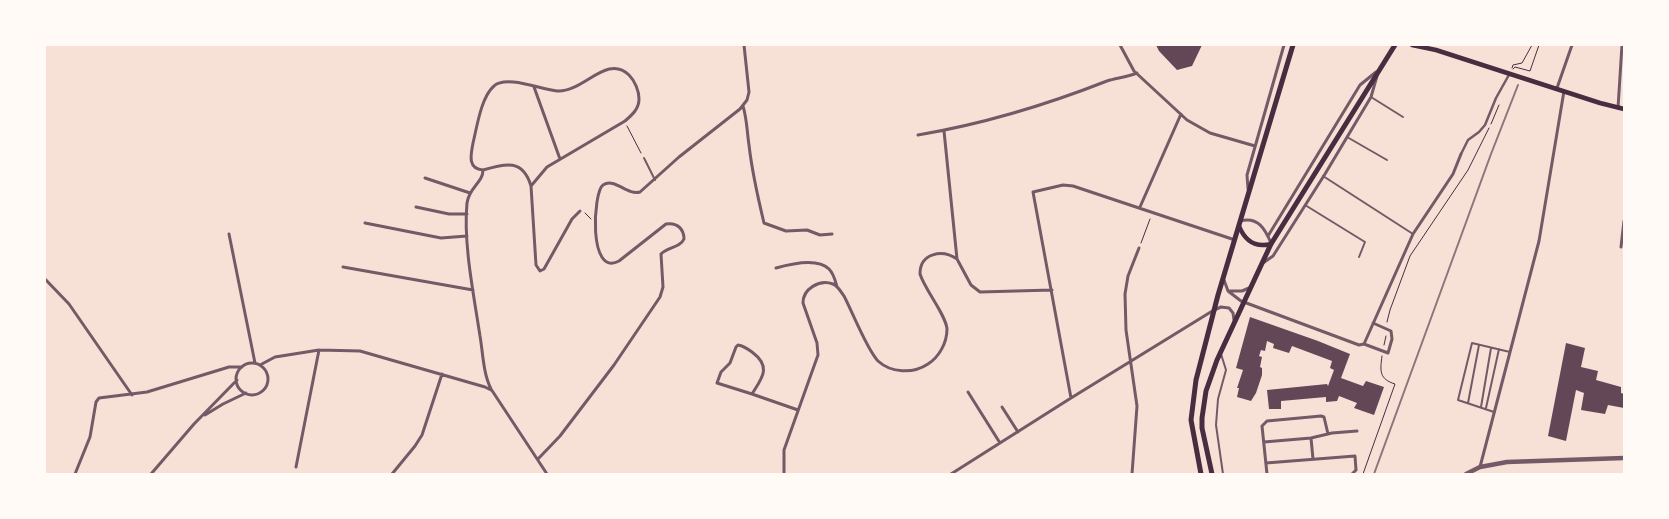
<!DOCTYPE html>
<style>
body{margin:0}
#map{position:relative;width:1669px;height:519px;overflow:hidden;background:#f7e1d7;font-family:"Archivo Narrow",sans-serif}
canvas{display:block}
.frame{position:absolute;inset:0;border:46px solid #fffaf5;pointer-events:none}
</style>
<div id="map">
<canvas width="1669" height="519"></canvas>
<div class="frame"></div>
</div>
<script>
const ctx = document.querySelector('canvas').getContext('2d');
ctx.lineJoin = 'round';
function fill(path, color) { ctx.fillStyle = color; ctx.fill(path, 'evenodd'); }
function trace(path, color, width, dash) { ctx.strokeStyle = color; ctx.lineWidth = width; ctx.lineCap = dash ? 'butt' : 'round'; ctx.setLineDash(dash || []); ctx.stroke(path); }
const building = new Path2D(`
 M 1156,45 L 1202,45 L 1192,66 L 1177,70 L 1159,51 Z
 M 1250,317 L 1318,341 L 1350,354 L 1341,378 L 1363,386 L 1366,381 L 1384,387 L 1374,415 L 1354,408 L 1357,403 L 1339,396 L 1337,401 L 1326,402 L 1326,397 L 1281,401 L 1281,409 L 1269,409 L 1267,390 L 1327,384 L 1328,386 L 1334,370 L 1330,368 L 1332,361 L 1292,346 L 1289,353 L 1273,348 L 1274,344 L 1267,341 L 1265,351 L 1261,350 L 1259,356 L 1262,357 L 1260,367 L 1262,368 L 1262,375 L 1256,393 L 1251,401 L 1237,397 L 1239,388 L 1237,388 L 1243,370 L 1236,368 Z
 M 1566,343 L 1585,348 L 1581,367 L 1598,371 L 1596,380 L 1621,387 L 1621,393 L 1624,394 L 1624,408 L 1608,405 L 1605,414 L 1581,410 L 1584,393 L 1576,390 L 1566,441 L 1548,436 Z`);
const path = new Path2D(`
 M 1512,68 L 1513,65 L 1522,63 L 1532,45
 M 1513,69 L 1515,67 L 1530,71 L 1539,45
 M 1491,124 L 1499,105
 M 627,126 L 641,153
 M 585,213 L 591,219
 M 1141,243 L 1150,219
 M 1387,322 L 1390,310 L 1410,256 L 1468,170 L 1489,128
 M 1384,345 L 1386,336
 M 1363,474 L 1395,384 C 1379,379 1380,371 1382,356`);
const service = new Path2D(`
 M 1371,97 L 1403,117
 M 1347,137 L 1387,160
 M 644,158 L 655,180
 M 1323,176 L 1413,234
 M 1305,205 L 1365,242 L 1359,257
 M 1221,354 L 1226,370 L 1218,399 L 1216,425 L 1223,474
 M 1468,403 L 1479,345
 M 1481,407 L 1491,348
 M 1486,408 L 1499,349
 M 1494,412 L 1458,400 L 1472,343 L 1510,352`);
const pedestrian = new Path2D(`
 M 1461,154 L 1468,140 L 1479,132 L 1485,125 L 1496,98 L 1510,73`);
const minor = new Path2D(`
 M 1120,45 L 1134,71 L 1187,120 L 1210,133 L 1255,146
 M 534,87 L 560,159
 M 1557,88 L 1572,45
 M 743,106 C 747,119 747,132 749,145 C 752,172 758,198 764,223 L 786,231 L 807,230 L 820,235 L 832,234
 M 1618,108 L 1622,45
 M 944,131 L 957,259
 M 918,135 C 983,124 1046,105 1107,81 C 1117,78 1127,77 1137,73
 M 483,170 C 467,169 471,154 473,143 C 477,127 481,97 494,86 C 506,75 540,89 557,91 C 583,93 607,53 629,75 C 635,81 639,91 639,99 C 639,109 632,115 625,121 L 547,167 L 531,186
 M 483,170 C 483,183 469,187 467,203 C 463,243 474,296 480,336 C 483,353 483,373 491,389 L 547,474
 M 483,170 C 506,163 523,159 531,186 L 536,265 L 540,271 L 544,269 L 572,219 L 580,211
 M 425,178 L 470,193
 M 1248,189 L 1247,175 L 1284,45
 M 416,207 L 449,214 L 467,214
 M 1140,207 L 1181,114
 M 1240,221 C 1258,216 1265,229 1271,243
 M 365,223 L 441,238 L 467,236
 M 229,234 L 255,363
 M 1268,236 L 1360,85 L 1376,72
 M 1621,247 L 1624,221
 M 1263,263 L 1273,256 L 1325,174 L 1371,97 L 1377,76
 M 343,267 L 473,290
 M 776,268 C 790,264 817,257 829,269 C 834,274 835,280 837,287
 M 45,279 L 69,304 L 132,395
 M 1224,280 L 1228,291 L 1241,301 L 1359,345 L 1364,344
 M 1229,291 L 1242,291 L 1249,288
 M 1373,323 L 1391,331 L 1392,339 L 1388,353 L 1364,344 L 1413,234 L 1453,174 L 1461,154
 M 738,345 C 744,346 748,349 752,352 C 772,367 762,378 752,394 L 717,383 L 721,372 L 730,363 L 736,347 Z
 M236 379a16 16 0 1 1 32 0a16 16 0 1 1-32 0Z
 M 260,365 L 275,357 L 319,350 L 360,351 L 485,387 L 491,390
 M 968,392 L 1000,443
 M 752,394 L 798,410
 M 1071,398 L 1033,192 L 1063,185 L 1073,186 L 1235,240
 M 1002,407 L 1018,432
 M 205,415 L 223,404 L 246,393
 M 1311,438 L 1332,433 L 1357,431
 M 1264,442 L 1311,438 L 1313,459
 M 538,459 L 560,436 L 614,365 L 660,297 L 663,287 L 661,254 C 667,247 680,248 684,239 C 684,229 677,222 666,224 L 619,261 C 588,278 593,192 603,185 C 615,177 627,196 640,192 L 679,157 L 740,109 L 747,100 L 749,92 L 744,45
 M 1266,463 L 1355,456 L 1356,470 L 1352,474
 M 296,467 L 319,350
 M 1480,467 L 1539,241 L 1564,91
 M 75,474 L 90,437 L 96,402 L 99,398 L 147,392 L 229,367 L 242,367
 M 151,474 L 194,424 L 237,380
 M 392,474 L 415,446 L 422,435 L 442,374
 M 784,474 L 784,450 L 818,355 L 817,343 L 803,303 C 803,289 819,279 833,284 C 838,286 841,292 844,296 C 852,311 867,350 878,361 C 891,373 913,374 928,364 C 939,357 947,343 947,329 C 946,315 925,290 920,274 C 920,253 942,249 957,259 L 971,285 L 980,292 L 1052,290
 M 951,474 L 1071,398 L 1214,310 L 1221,307 L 1229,308 L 1233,313 L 1234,320
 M 1132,474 L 1137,406 L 1126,330 L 1125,294 L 1128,276 L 1139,248
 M 1267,474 L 1262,426 L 1267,421 L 1321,416 L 1324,417 L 1328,434`);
const tertiary = new Path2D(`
 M 1466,474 L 1480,467 L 1507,462 L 1624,458`);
const secondary = new Path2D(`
 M 1412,45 L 1436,50 L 1600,103 L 1624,109
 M 1239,226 C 1245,241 1255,248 1271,244`);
const primary = new Path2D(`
 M 1201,474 L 1191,420 L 1196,380 L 1218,295 L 1293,45
 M 1212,474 L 1202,428 L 1202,418 L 1206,391 L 1217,360 L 1271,244 L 1395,45`);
const rail = new Path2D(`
 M 1374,474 L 1491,154 L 1518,85`);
fill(building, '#644757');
trace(path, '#4a2c40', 1);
trace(service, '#755966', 2);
trace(pedestrian, '#755966', 2.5);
trace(minor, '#755966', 3);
trace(tertiary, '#755966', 4.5);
trace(secondary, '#4a2c40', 4.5);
trace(primary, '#4a2c40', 5);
trace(rail, '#8f747c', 2);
</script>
